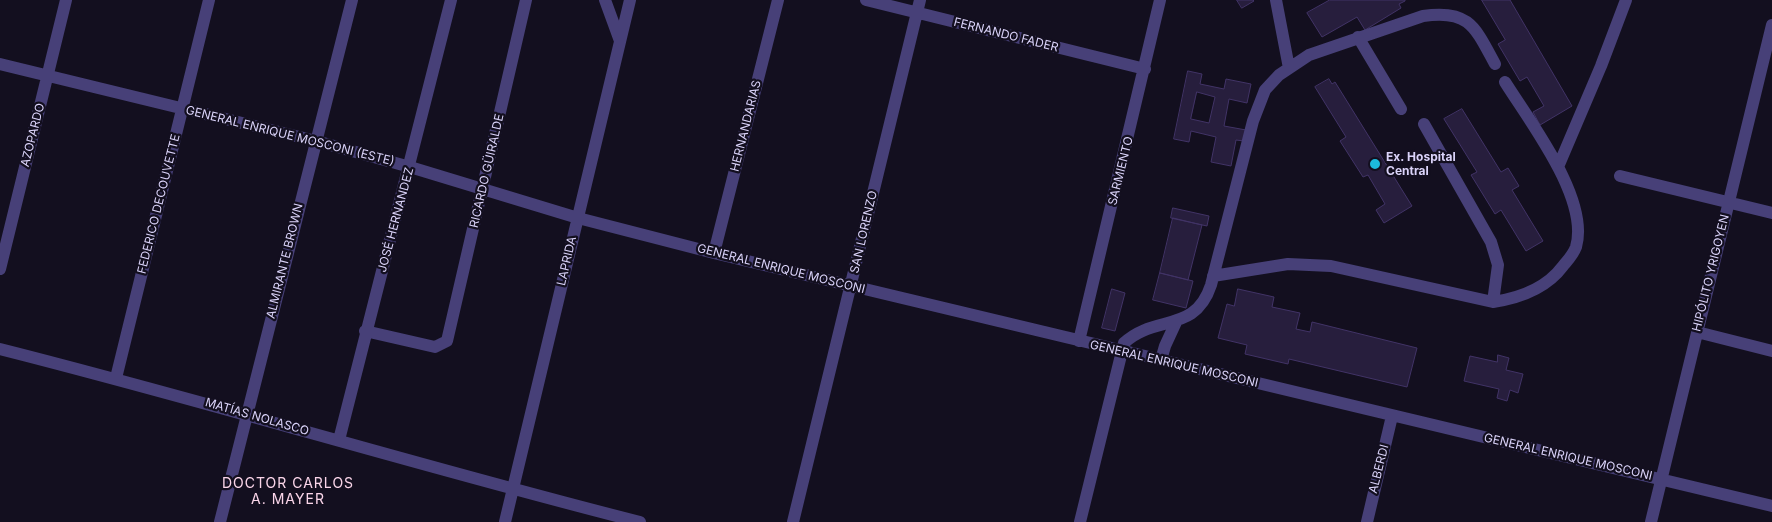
<!DOCTYPE html>
<meta charset="utf-8">
<style>
body{margin:0}
canvas{display:block;background:#130f1f}
</style>
<canvas width="1772" height="522"></canvas>
<script>
const ctx = document.querySelector('canvas').getContext('2d');
ctx.lineJoin = 'round';
function fill(path, color) { ctx.fillStyle = color; ctx.fill(path, 'evenodd'); }
function trace(path, color, width, dash) { ctx.strokeStyle = color; ctx.lineWidth = width; ctx.lineCap = dash ? 'butt' : 'round'; ctx.setLineDash(dash || []); ctx.stroke(path); }
function label(font, color, halo, rows, align = 'center') {
  ctx.font = font + ' Inter,sans-serif'; ctx.lineWidth = 4.5; ctx.setLineDash([]); ctx.textBaseline = 'middle'; ctx.strokeStyle = halo; ctx.fillStyle = color; for (const [text, x, y, turn = 0] of rows) {
    ctx.save(); ctx.translate(x, y); ctx.rotate((+turn || 0) * Math.PI / 180); ctx.textAlign = isNaN(turn) ? turn : align; if (halo) ctx.strokeText(text, 0, 0); ctx.fillText(text, 0, 0); ctx.restore();
  }
}
const building = new Path2D(`
 M 1237,0 L 1253,0 L 1254,1 L 1242,8 Z
 M 1330,0 L 1405,0 L 1405,1 L 1399,4 L 1401,8 L 1365,30 L 1357,17 L 1322,37 L 1307,13 Z
 M 1482,0 L 1510,0 L 1572,106 L 1540,125 L 1533,112 L 1544,106 L 1527,77 L 1520,81 L 1498,44 L 1505,40 Z
 M 1188,71 L 1202,74 L 1200,84 L 1224,89 L 1226,79 L 1251,84 L 1247,103 L 1229,99 L 1224,126 L 1246,130 L 1244,141 L 1236,140 L 1231,166 L 1211,162 L 1216,137 L 1191,131 L 1189,142 L 1174,139 ZM 1197,92 L 1215,97 L 1209,123 L 1191,119 Z
 M 1329,79 L 1332,84 L 1335,82 L 1412,206 L 1384,223 L 1376,210 L 1385,204 L 1368,175 L 1363,177 L 1340,141 L 1346,137 L 1315,87 Z
 M 1462,109 L 1501,172 L 1508,168 L 1519,186 L 1512,190 L 1543,241 L 1526,251 L 1501,210 L 1495,214 L 1471,175 L 1477,172 L 1444,119 Z
 M 1173,208 L 1209,216 L 1207,226 L 1171,218 Z
 M 1173,218 L 1202,225 L 1188,280 L 1160,273 Z
 M 1160,273 L 1193,281 L 1186,308 L 1153,300 Z
 M 1112,289 L 1125,293 L 1115,331 L 1102,328 Z
 M 1238,289 L 1274,297 L 1272,307 L 1300,313 L 1296,329 L 1310,332 L 1312,322 L 1417,348 L 1407,387 L 1289,359 L 1288,364 L 1245,354 L 1247,345 L 1218,338 L 1227,304 L 1234,306 Z
 M 1498,355 L 1509,358 L 1506,370 L 1523,374 L 1518,393 L 1510,390 L 1507,401 L 1497,398 L 1499,389 L 1464,381 L 1470,356 L 1497,362 Z`);
const minor = new Path2D(`
 M 605,0 L 620,41
 M 866,0 L 1145,69
 M 1276,0 L 1289,68
 M 1358,37 L 1401,109
 M 0,64 L 316,141 L 410,167 L 578,218 L 714,253 L 1772,506
 M 1424,124 L 1491,242 L 1498,265 L 1493,302
 M 1558,167 L 1601,66 L 1626,0
 M 1620,176 L 1772,213
 M 714,253 L 778,0
 M 0,269 L 66,0
 M 1213,276 L 1288,264 L 1331,266 L 1493,302 C 1520,298 1546,289 1563,266 C 1568,260 1573,255 1576,247 C 1590,199 1530,122 1505,82
 M 365,331 L 435,347 L 447,341 L 526,0
 M 1697,332 L 1772,351
 M 1079,341 L 1160,0
 M 0,349 C 214,403 426,468 640,522
 M 1161,360 L 1165,346 L 1177,320
 M 116,378 L 209,0
 M 339,440 L 451,0
 M 220,522 L 352,0
 M 505,522 L 630,0
 M 793,522 L 920,0
 M 1080,522 L 1124,343 C 1155,314 1195,334 1211,285 L 1253,121 L 1265,90 L 1279,75 L 1309,55 L 1423,16 C 1469,9 1475,27 1495,64
 M 1367,522 L 1392,416
 M 1651,522 L 1772,25`);
const markers = [
 [1375,164,6,"#1cb9dc"]
];
const streetNames = [
 ["FERNANDO FADER",1006,35,14],
 ["HERNANDARIAS",746,126,-76],
 ["AZOPARDO",33,135,-76],
 ["GENERAL ENRIQUE MOSCONI (ESTE)",290,136,14],
 ["RICARDO GÜIRALDE",487,171,-77],
 ["SARMIENTO",1121,171,-76],
 ["FEDERICO DECOUVETTE",159,204,-76],
 ["JOSÉ HERNANDEZ",396,220,-75],
 ["SAN LORENZO",864,232,-77],
 ["ALMIRANTE BROWN",285,261,-76],
 ["LAPRIDA",567,261,-77],
 ["GENERAL ENRIQUE MOSCONI",781,269,14],
 ["HIPÓLITO YRIGOYEN",1711,273,-76],
 ["GENERAL ENRIQUE MOSCONI",1174,364,13],
 ["MATÍAS NOLASCO",257,417,16],
 ["GENERAL ENRIQUE MOSCONI",1568,457,13],
 ["ALBERDI",1379,469,-76]
];
const poiNames = [
 ["Ex. Hospital",1386,157],
 ["Central",1386,171]
];
const neighbourhoodNames = [
 ["DOCTOR CARLOS",288,484],
 ["A. MAYER",288,500]
];
fill(building, '#271e3d');
trace(building, '#413366', 1);
trace(minor, '#474078', 12);
for (const [x, y, r, color] of markers) { const dot = new Path2D(); dot.arc(x, y, r, 0, 2 * Math.PI); ctx.fillStyle = color; ctx.fill(dot); trace(dot, '#130f1f', 2); }
label('12px', '#dad3f9', '#130f1f', streetNames);
label('bold 12px', '#dad3f9', '#130f1f', poiNames, 'left');
ctx.letterSpacing = '1px';
label('14px', '#fad5e9', '#130f1f', neighbourhoodNames);
ctx.letterSpacing = '0px';
</script>
